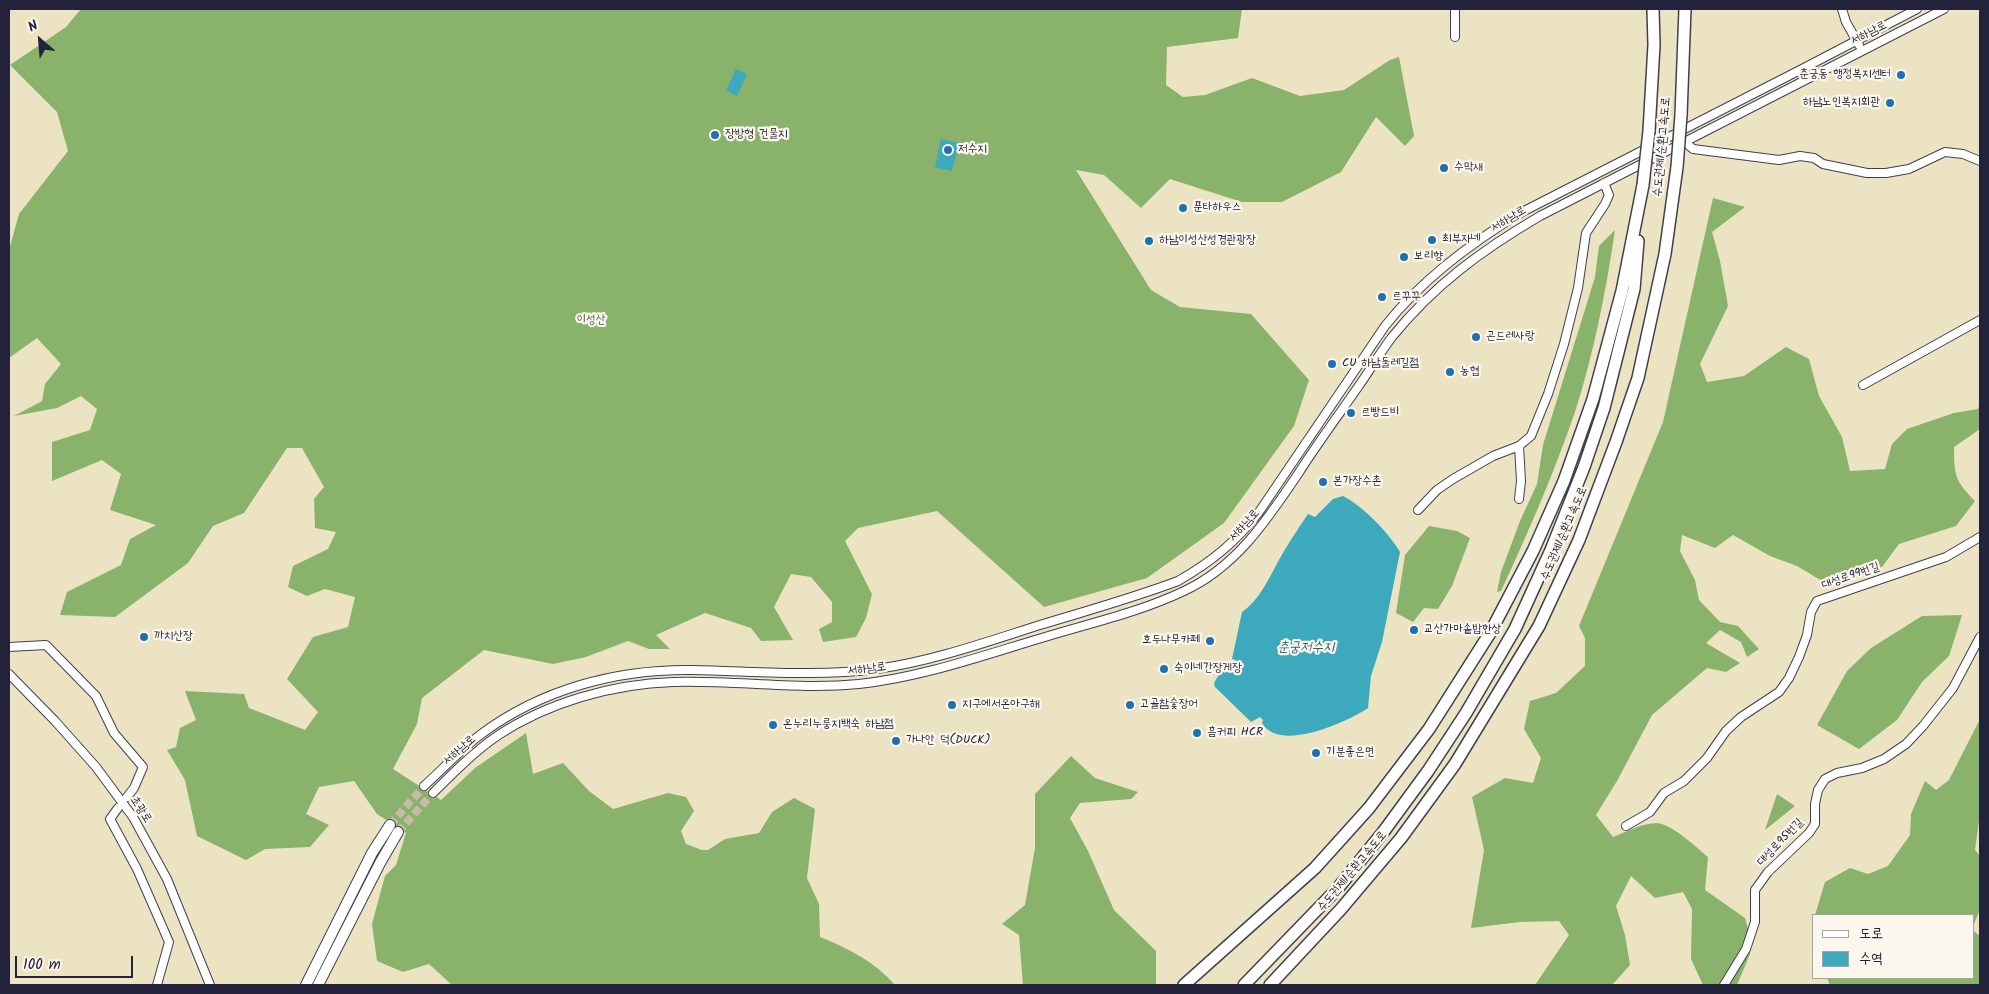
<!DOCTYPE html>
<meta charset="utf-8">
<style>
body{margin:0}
#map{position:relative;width:1989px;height:994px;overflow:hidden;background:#ece3c3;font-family:Kalam,"Poor Story",sans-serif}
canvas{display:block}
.frame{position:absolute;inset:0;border:10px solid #22223b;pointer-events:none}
.legend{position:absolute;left:1812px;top:914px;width:162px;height:65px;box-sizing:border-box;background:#fbf7ec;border:1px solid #a4a2a5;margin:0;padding:6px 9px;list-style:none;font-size:15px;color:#22223b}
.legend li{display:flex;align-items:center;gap:10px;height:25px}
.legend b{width:25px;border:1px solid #a4a2a5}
.north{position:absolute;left:15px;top:15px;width:50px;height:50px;-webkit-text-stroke:4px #fbf7ec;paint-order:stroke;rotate:333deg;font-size:14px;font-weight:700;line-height:20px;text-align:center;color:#22223b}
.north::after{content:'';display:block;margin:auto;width:18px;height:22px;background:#22223b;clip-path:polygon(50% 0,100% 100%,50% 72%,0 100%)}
.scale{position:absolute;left:15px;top:956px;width:118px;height:22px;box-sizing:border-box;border:2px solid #22223b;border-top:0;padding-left:6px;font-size:15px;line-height:18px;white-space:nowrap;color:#22223b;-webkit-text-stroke:4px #fbf7ec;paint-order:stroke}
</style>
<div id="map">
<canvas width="1989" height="994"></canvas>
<div class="frame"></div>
<ul class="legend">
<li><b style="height:6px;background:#fff"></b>도로</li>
<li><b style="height:14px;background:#3ca9bc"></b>수역</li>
</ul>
<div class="north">N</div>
<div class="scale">100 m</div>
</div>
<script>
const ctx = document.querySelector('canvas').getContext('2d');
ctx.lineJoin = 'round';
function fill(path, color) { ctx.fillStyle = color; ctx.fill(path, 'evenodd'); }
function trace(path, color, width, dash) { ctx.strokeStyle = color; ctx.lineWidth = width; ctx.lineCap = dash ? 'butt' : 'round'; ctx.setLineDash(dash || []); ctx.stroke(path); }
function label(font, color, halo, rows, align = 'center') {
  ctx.font = font + ' Kalam,"Poor Story",sans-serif'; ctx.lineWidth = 4.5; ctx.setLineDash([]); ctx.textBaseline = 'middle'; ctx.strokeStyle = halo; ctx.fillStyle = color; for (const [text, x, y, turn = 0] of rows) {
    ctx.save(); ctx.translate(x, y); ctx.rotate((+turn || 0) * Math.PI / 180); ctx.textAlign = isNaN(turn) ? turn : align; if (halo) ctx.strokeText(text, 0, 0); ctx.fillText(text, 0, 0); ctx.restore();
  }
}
const forest = new Path2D(`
 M 81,9 L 1242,9 L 1238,38 L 1167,47 L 1166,85 L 1183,97 L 1205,95 L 1252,78 L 1300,96 L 1344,90 L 1390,60 L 1399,57 L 1414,136 L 1405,146 L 1376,117 L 1341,172 L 1282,202 L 1242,202 L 1170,179 L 1141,208 L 1104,175 L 1076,170 L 1151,290 L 1180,307 L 1251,314 L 1309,380 L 1294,426 L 1224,523 L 1147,578 L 1044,607 L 937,511 L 858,528 L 845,541 L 872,594 L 866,618 L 856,637 L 823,642 L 819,629 L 832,622 L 832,602 L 811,577 L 791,574 L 774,607 L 793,640 L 761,641 L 751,628 L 705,613 L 656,635 L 670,649 L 649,649 L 628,641 L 586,657 L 553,664 L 484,650 L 422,698 L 417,724 L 393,769 L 441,800 L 475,768 L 526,733 L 533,774 L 563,763 L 589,791 L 613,809 L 668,793 L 686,797 L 694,811 L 681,831 L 686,844 L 702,850 L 708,850 L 725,839 L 759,833 L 772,812 L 794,798 L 815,809 L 807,878 L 819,904 L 820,937 C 848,948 875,962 895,985 L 452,985 L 429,964 L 403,972 L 377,961 L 372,924 L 385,876 L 396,865 L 406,833 L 377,814 L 354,781 L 319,787 L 306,814 L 329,825 L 310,847 L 265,849 L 246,860 L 197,836 L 185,780 L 167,750 L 176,747 L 180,728 L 196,720 L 185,691 L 244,694 L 249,708 L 305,730 L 318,712 L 287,679 L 313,637 L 348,627 L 355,597 L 325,589 L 307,596 L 288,587 L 293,566 L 328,549 L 336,532 L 315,528 L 314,499 L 324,487 L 302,448 L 287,448 L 244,513 L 213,526 L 188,563 L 115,617 L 60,615 L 67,592 L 121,565 L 130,539 L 156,525 L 110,510 L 121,474 L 102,460 L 52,481 L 52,442 L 90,430 L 97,409 L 81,396 L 57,408 L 14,416 L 42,401 L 45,384 L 61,364 L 37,338 L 9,358 L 9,250 L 19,214 L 68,151 L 57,112 L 10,65 L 66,27 Z
 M 1713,198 L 1745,207 L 1712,232 L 1720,261 L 1728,306 L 1700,364 L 1707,382 L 1744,376 L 1786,347 L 1809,359 L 1819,396 L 1842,437 L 1850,471 L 1885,469 L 1892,444 L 1907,429 L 1954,413 L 1978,409 L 1980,403 L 1980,429 L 1954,447 C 1954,475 1955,481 1975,501 L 1956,526 L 1899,544 L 1882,567 L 1822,581 L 1797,566 L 1770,556 L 1733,535 L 1715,548 L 1682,535 L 1680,551 L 1695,580 L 1699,600 L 1720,622 L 1738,626 L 1759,649 L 1747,657 L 1741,642 L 1720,630 L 1706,643 L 1740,663 L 1726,672 L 1707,668 L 1652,715 L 1617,781 L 1596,815 L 1613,837 C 1626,832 1643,823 1657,823 C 1672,824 1697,848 1708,857 L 1705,890 L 1745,918 L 1751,940 L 1750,954 L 1737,985 L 1703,985 L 1691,959 L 1692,909 L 1683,892 L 1655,898 L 1631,876 L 1616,906 L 1625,935 L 1630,965 L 1612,985 L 1535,985 L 1569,935 L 1559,921 L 1520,922 L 1471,928 L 1484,850 L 1472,797 L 1505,778 L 1533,783 L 1541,758 L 1524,729 L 1530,701 L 1556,693 L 1585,666 L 1585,638 L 1579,626 L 1663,422 Z
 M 1615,230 C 1606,291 1594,353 1575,412 C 1554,473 1528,533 1501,591 L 1497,592 L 1501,572 L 1520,521 L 1537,484 L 1543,445 L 1595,277 L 1599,246 Z
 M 1429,526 L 1457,531 L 1470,538 L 1452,586 L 1438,609 L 1424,608 L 1413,622 L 1396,613 L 1405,555 Z
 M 1962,615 L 1949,656 L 1922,682 L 1897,720 L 1859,749 L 1817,725 L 1847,671 L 1871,648 L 1922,616 Z
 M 1980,719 L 1980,821 L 1979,821 L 1975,850 L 1980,856 L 1980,909 L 1973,927 L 1973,915 L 1815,915 L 1825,882 L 1850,868 L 1868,874 L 1888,866 L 1910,835 L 1911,814 L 1925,781 L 1936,790 L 1949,780 Z
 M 1071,756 L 1095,778 L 1138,792 L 1131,799 L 1080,803 L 1070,818 L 1088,851 L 1114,910 L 1156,951 L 1156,985 L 1023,985 L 1019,935 L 1002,924 L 1025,905 L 1035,848 L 1035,794 Z
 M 1777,794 L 1795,806 L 1765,830 Z
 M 1973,930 L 1980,936 L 1980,985 L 1830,985 L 1827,978 L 1973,978 Z`);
const water = new Path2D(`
 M 736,69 L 747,74 L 737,96 L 726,90 Z
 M 941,139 L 959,143 L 952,171 L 935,167 Z
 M 1343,496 C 1362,505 1389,533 1400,552 L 1382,642 L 1371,676 L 1368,708 C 1347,722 1279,753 1262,723 L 1263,720 L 1260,717 L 1251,722 L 1215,687 L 1214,683 L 1226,663 L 1229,662 L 1232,664 L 1236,660 L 1232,659 L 1242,612 C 1260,600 1270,576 1280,558 C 1288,544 1297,530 1306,517 L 1308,514 L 1315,517 L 1333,499 Z`);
const minorTunnel = new Path2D(`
 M 390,825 L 424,786
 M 398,832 L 433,793`);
const minor = new Path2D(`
 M 1455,9 L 1455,37
 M 1842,9 L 1846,22 L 1859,45
 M 1685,142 L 1693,149 L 1779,160 L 1800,156 L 1814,158 L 1823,164 L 1867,173 L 1886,173 L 1909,169 L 1945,152 L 1963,154 L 1980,161
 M 1863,385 L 1980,320
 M 1519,446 L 1521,481 L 1519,499
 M 1418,510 L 1437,490 L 1453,479 L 1493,456 L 1519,446 L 1531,436 L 1548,394 L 1564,344 L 1578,288 L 1586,233 L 1605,204 L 1609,195 L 1604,183
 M 9,647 L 46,645 L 96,696 L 114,733 L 143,767 L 134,788 L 127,797
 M 9,674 L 55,721 L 96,767 L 133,817 L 167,879 L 210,985
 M 424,786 C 443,769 460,750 480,735 C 541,689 617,669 692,670 C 753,671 816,677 877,669 C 933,661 986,642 1040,625 C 1086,611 1133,598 1178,581 C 1211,562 1235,543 1259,512 L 1385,326 C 1423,278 1472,242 1524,211 L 1802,69 L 1917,9
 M 433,793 C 453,773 474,752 497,736 C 548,702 613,684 673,682 C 735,680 797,690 859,684 C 923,677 984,655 1045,637 C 1091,623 1140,612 1184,591 C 1236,567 1267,520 1298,474 C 1317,444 1338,416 1358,387 C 1370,370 1380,353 1392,337 C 1434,285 1482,250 1540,216 L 1944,9
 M 118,808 L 110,819 L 137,869 L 169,942 L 157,985
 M 1626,826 L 1650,812 L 1664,793 L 1684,781 L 1707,758 L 1726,731 L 1741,717 L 1779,692 L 1789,678 L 1799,657 L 1807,635 L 1811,612 L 1817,601 L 1946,557 L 1980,537
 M 1724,985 L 1746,949 L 1755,922 L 1755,890 L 1768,872 L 1809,833 L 1815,824 L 1815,804 L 1818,790 L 1825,779 L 1837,773 L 1862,768 L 1884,759 L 1906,744 L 1923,726 L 1953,688 L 1980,637`);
const major = new Path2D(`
 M 306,985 L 372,853 L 390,825
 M 318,985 L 380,863 L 398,832`);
const highway = new Path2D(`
 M 1681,115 L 1685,9
 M 1649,131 L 1654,45 L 1653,9
 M 1184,985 L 1315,868 L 1369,808 L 1429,729 L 1490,633 L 1533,551 L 1564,481 L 1593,399 L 1622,291 L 1643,185
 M 1244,985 L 1338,888 L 1384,831 L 1428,771 L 1466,713 L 1515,629 L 1551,550 L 1584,467 L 1604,408 L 1634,289 L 1638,241
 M 1270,985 L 1341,909 L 1401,838 L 1455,764 L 1539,626 L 1579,540 L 1616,442 L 1638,378 L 1665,254 L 1677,167`);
const highwayBridge = new Path2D(`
 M 1677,167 L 1681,115
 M 1643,185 L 1649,131`);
const markers = [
 [1901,75,5,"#1f6fb2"],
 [1890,103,5,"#1f6fb2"],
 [715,135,5,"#1f6fb2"],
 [948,150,5,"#1f6fb2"],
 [1444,168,5,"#1f6fb2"],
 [1183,208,5,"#1f6fb2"],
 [1432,240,5,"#1f6fb2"],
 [1149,241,5,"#1f6fb2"],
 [1404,257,5,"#1f6fb2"],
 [1382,297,5,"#1f6fb2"],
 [1476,337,5,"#1f6fb2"],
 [1332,364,5,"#1f6fb2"],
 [1450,372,5,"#1f6fb2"],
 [1351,413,5,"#1f6fb2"],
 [1323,482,5,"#1f6fb2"],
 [1414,630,5,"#1f6fb2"],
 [144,637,5,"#1f6fb2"],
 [1210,641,5,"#1f6fb2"],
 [1164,669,5,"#1f6fb2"],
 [952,705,5,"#1f6fb2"],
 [1130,705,5,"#1f6fb2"],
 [773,725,5,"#1f6fb2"],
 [1197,733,5,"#1f6fb2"],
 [896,741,5,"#1f6fb2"],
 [1316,753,5,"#1f6fb2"]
];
const streetNames = [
 ["서하남로",1869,34,-27],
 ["수도권제1순환고속도로",1663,147,-85],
 ["서하남로",1509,220,-31],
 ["서하남로",1245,526,-48],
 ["수도권제1순환고속도로",1565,534,-67],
 ["대성로99번길",1851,577,-19],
 ["서하남로",867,670,-7],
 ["서하남로",460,751,-41],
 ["초광로",140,810,57],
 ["대성로95번길",1781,843,-46],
 ["수도권제1순환고속도로",1353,872,-50]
];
const poiNames = [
 ["춘궁동 행정복지센터",1891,75,"right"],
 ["하남노인복지회관",1880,103,"right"],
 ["장방형 건물지",725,135],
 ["저수지",958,150],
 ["수막새",1454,168],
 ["푼타하우스",1193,208],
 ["최부자네",1442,240],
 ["하남이성산성경관광장",1159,241],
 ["보리향",1414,257],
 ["르꾸꾸",1392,297],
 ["곤드레사랑",1486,337],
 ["CU 하남둘레길점",1342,364],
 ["농협",1460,372],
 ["르빵드비",1361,413],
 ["본가장수촌",1333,482],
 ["교산가마솥밥한상",1424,630],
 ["까치산장",154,637],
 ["호두나무카페",1200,641,"right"],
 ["숙이네간장게장",1174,669],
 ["지구에서온아구해",962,705],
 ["고골참숯장어",1140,705],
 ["온누리누룽지백숙 하남점",783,725],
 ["흠커피 HCR",1207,733],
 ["가나안 덕(DUCK)",906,741],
 ["기분좋은면",1326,753]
];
const parkNames = [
 ["이성산",591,321]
];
const waterNames = [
 ["춘궁저수지",1306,649]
];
fill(forest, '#89b36b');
fill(water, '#3ca9bc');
trace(minorTunnel, '#c4bca8', 8, [8, 4]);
trace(minor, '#403f4f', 10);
trace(major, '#403f4f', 12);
trace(highway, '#403f4f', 14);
trace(minor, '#fff', 8);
trace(major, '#fff', 10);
trace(highway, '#fff', 11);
trace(highwayBridge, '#403f4f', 14, []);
trace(highwayBridge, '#fff', 11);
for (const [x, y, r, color] of markers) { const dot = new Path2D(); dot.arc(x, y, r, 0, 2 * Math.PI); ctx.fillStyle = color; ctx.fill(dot); trace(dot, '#fbf7ec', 2); }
label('12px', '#22223b', '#fbf7ec', streetNames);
label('12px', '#22223b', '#fbf7ec', poiNames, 'left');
label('12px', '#4b574e', '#fbf7ec', parkNames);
label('italic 14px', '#2e5f75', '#fbf7ec', waterNames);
</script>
